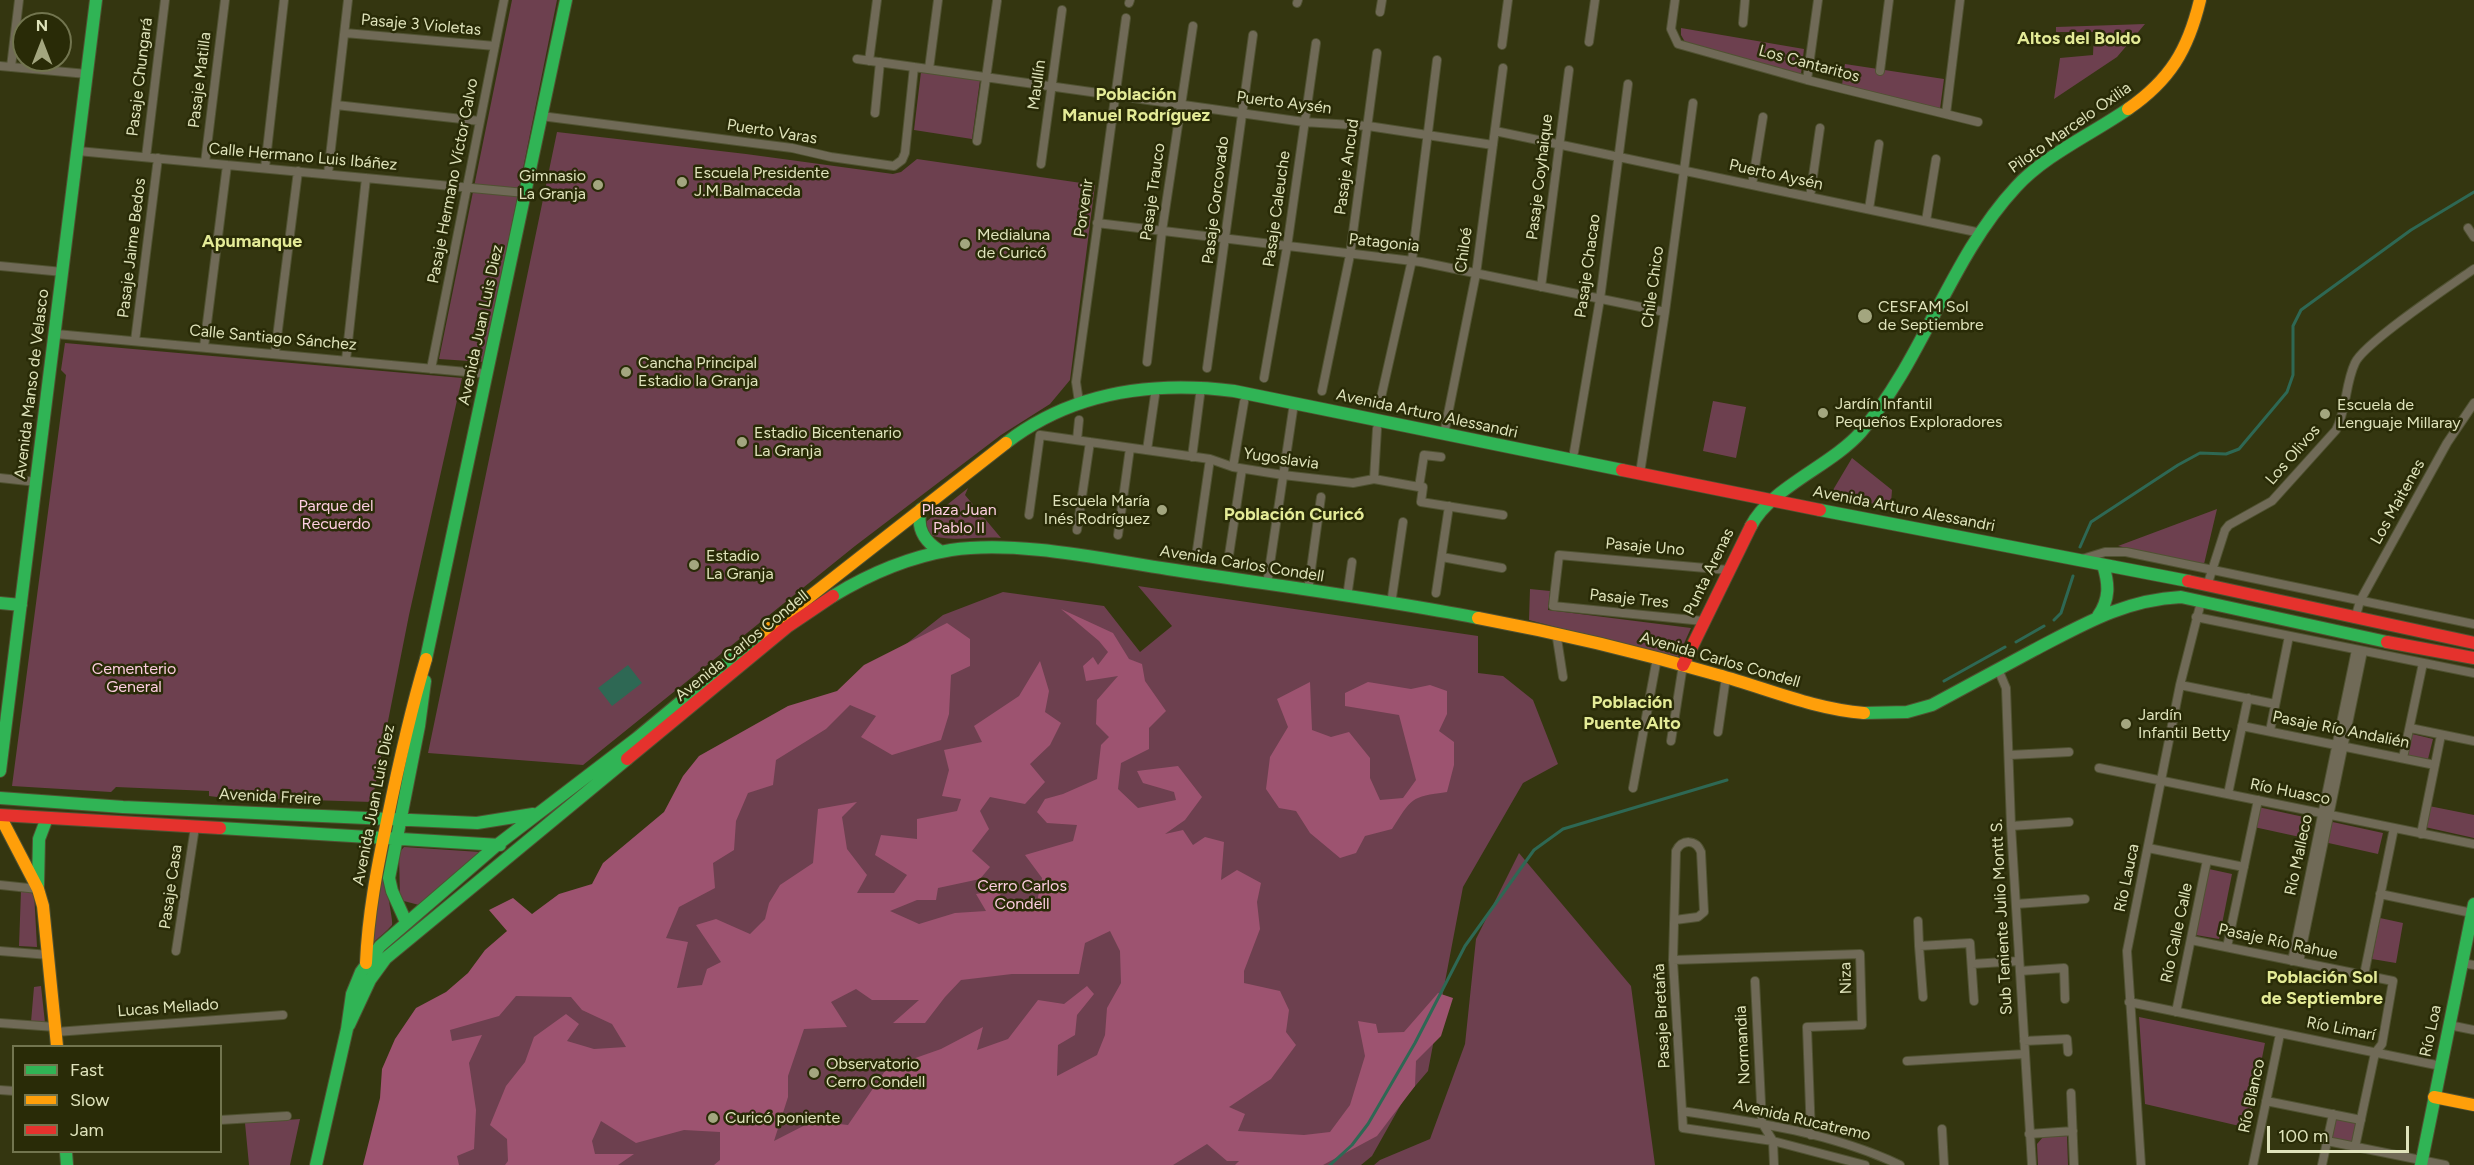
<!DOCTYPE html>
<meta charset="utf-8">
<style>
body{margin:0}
#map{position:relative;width:2474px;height:1165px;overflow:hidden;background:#343610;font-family:Figtree,sans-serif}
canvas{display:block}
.legend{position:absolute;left:12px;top:1045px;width:210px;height:108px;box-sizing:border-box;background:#292b07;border:2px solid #72754f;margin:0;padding:8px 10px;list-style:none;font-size:18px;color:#dfe3bb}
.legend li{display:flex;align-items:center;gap:12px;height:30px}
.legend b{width:30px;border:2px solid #72754f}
.north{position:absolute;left:12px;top:12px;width:60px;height:60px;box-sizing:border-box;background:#292b07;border:2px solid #72754f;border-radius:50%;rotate:0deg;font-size:16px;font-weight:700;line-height:24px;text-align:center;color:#dfe3bb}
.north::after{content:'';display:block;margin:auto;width:21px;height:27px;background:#a3a67f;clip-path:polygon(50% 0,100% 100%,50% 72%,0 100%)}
.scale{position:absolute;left:2267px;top:1126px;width:142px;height:27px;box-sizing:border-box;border:3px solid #dfe3bb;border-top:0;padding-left:8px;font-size:18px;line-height:21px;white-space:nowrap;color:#dfe3bb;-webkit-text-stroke:4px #292b07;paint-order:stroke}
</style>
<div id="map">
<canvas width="2474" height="1165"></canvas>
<ul class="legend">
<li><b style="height:8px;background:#30b455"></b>Fast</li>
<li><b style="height:8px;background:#ff9f0a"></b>Slow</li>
<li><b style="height:8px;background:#e5322d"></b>Jam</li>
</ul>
<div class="north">N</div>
<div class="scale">100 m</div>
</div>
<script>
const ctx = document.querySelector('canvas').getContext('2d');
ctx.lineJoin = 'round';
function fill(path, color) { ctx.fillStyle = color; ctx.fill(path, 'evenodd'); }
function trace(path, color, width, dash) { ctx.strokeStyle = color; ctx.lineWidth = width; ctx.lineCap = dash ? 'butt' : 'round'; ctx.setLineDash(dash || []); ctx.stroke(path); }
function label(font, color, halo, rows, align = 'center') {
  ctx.font = font + ' Figtree,sans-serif'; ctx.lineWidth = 5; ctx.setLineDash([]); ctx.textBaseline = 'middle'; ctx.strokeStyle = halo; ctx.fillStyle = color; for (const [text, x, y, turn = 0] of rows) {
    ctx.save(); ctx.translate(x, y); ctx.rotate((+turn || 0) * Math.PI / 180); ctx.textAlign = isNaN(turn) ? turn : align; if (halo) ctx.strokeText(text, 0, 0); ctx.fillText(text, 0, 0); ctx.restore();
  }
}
const green = new Path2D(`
 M 512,0 L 557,0 L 484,362 L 439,359 Z
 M 2145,24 L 2117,57 L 2054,99 L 2060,58 L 2093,55 L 2094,32 L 2056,32 L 2056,27 Z
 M 1681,28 L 1804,49 L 1801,74 L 1685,42 L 1681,35 Z
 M 1845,64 L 1944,79 L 1940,109 L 1842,85 Z
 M 921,72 L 980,80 L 972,139 L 914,130 Z
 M 557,132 L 746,154 L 893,174 L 901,172 L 917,159 L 1095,185 L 1070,380 L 1050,404 L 1001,435 L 855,546 L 583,765 L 428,753 Z
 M 65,343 L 462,378 L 409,615 L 372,802 L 217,797 L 209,796 L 209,791 L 116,787 L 111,792 L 12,786 L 66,375 L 61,370 Z
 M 1713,401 L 1746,407 L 1736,458 L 1703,451 Z
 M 1852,458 L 1892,490 L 1891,503 L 1888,507 L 1834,495 L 1833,490 Z
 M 968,488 L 965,495 L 1001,538 C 977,536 950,543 927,534 L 927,521 Z
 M 2217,509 L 2204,564 L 2118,546 Z
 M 1138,586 L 1478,636 L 1478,673 L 1503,676 L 1533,700 L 1558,764 L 1523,783 L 1463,887 L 1428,1071 L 1404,1099 L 1372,1156 L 1361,1165 L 374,1165 L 409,1035 L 943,615 L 1003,592 L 1104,606 L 1140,652 L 1172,626 Z
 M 1530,589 L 1550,591 L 1548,610 L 1691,628 L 1677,659 L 1529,620 Z
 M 2412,734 L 2433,739 L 2428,759 L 2407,755 Z
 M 2429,806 L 2474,815 L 2474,838 L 2425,827 Z
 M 2258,807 L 2313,819 L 2309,839 L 2254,827 Z
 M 2328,821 L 2383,833 L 2378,854 L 2324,842 Z
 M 404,847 L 480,852 L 419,905 L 400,900 L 399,853 Z
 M 1519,853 L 1631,986 L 1655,1165 L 1374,1165 L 1380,1160 L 1430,1139 L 1465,1044 L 1476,939 Z
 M 384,869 C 384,878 394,923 392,925 C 387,931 379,937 374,942 L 373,931 Z
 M 2209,869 L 2232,874 L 2219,939 L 2196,935 Z
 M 21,891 L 34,892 L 37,947 L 19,946 Z
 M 2380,918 L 2403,923 L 2396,963 L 2372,959 Z
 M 41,986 L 45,1023 L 31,1022 L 34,987 Z
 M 2139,1017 L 2265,1043 L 2248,1128 L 2145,1104 Z
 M 2335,1118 L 2357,1122 L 2353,1144 L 2330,1140 Z
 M 300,1119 L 290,1165 L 249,1165 L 245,1123 Z
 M 2067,1136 L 2068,1165 L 2038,1165 L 2037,1144 L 2043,1137 Z`);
const forest = new Path2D(`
 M 1061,609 L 1113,633 L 1129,659 L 1142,664 L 1145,681 L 1166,711 L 1149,728 L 1149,749 L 1121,763 L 1118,789 L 1138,808 L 1176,800 L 1174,792 L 1143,783 L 1137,771 L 1178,766 L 1202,797 L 1185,820 L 1165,834 L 1183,830 L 1193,845 L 1205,837 L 1224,842 L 1221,880 L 1237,870 L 1261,883 L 1257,902 L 1260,929 L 1244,971 L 1244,983 L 1280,991 L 1289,1010 L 1286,1032 L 1296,1045 L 1271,1079 L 1229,1107 L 1245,1114 L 1238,1131 L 1304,1135 L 1330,1132 L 1350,1105 L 1365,1056 L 1358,1021 L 1376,1024 L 1378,1033 L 1404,1032 L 1438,993 L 1453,998 L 1441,1036 L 1416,1061 L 1415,1086 L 1377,1136 L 1323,1165 L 1235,1165 L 1239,1161 L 1227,1161 L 1207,1144 L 1173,1165 L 714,1165 L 720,1160 L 720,1132 L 684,1130 L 636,1143 L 601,1121 L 592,1141 L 595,1154 L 634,1154 L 618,1165 L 505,1165 L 508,1161 L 507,1139 L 490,1125 L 506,1086 L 525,1062 L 534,1037 L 566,1014 L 579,1024 L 567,1041 L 594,1049 L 626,1047 L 612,1024 L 582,1010 L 571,997 L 516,996 L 499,1016 L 450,1030 L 452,1041 L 482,1035 L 469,1063 L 476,1110 L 474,1149 L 457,1156 L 459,1165 L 363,1165 L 380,1098 L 382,1069 L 395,1039 L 416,1008 L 446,992 L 468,973 L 485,950 L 507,931 L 489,910 L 513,898 L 532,914 L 559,894 L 592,884 L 603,863 L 664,812 L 683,776 L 699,756 L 788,706 L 837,691 L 864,665 L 947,623 L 970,639 L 970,666 L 951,675 L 949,714 L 941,740 L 892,755 L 861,737 L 876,716 L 850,705 L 826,729 L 776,760 L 773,785 L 748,793 L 736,821 L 734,850 L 713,863 L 715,888 L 679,907 L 666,938 L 688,942 L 677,988 L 702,985 L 707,969 L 721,962 L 696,925 L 716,919 L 750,934 L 765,919 L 769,903 L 780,885 L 813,863 L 818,809 L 857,802 L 842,817 L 847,849 L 867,875 L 857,893 L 894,893 L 907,875 L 875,855 L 881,835 L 917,839 L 917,819 L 957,811 L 961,799 L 942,796 L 949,770 L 944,750 L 982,742 L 974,726 L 1019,696 L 1040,661 L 1049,691 L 1045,712 L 1061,723 L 1050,745 L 1030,764 L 1045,782 L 1025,804 L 990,797 L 980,811 L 989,829 L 972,851 L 990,867 L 980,879 L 938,888 L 936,900 L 917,900 L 890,911 L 919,924 L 955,913 L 986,911 L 976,894 L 1001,890 L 999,909 L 1036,907 L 1042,878 L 1025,855 L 1073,841 L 1077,825 L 1047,823 L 1037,812 L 1045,799 L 1063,794 L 1097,779 L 1101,745 L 1109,737 L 1096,724 L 1097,700 L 1118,676 L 1086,681 L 1083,666 L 1093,657 L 1098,665 L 1108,652 L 1099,641 ZM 1110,931 L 1120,951 L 1121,983 L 1107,1008 L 1105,1035 L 1097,1055 L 1057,1076 L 1058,1045 L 1075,1035 L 1077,1015 L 1094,994 L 1087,986 L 1064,1004 L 1038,1000 L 1008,1039 L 977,1050 L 983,1027 L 941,1049 L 887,1068 L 848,1125 L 813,1121 L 774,1141 L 788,1097 L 788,1076 L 804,1029 L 847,1027 L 831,1002 L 856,989 L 872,1000 L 919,1000 L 893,1023 L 925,1023 L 945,997 L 961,980 L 1012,974 L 1079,974 L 1085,943 Z
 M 1310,682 L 1312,730 L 1331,737 L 1349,732 L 1370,758 L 1370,778 L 1380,800 L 1403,798 L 1416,780 L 1399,715 L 1345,706 L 1345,693 L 1368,682 L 1411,689 L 1430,685 L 1447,691 L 1447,714 L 1439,731 L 1454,742 L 1454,765 L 1447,792 C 1410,797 1412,798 1392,829 L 1365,836 L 1356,853 L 1340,858 L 1310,833 L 1296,811 L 1279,808 L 1266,789 L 1270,757 L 1288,727 L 1277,699 Z`);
const water = new Path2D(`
 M 628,665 L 642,683 L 612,706 L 598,688 Z`);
const stream = new Path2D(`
 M 2080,547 L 2091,522 L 2178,465 L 2200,453 L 2226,454 L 2239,449 L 2287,392 L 2293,375 L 2293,326 L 2301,310 L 2411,230 L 2474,192
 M 2054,620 L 2061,613 L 2073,576
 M 2016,642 L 2044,626
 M 1944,681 L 2005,647
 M 1330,1165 L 1352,1145 L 1368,1124 L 1415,1043 L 1465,946 L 1534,850 L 1563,829 L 1727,780`);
const street = new Path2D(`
 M 1675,0 L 1671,29 L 1678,44 L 1807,80 L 1978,122
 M 1129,3 L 1130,0
 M 1297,3 L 1298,0
 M 1380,12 L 1382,0
 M 1743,23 L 1745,0
 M 345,33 L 495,46
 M 1589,42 L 1595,0
 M 1502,45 L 1508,0
 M 857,59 L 1304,122 L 1368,126 L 1493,145
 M 869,61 L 877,0
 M 0,66 L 87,74
 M 11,67 L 19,0
 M 929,69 L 938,0
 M 1880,71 L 1889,0
 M 1807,80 L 1818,0
 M 336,105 L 480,121
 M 875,113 L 880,62
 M 1946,114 L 1960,0
 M 541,116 L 792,148 L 831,157 L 894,166 L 902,160 L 905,153 L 914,67
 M 1495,131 L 1981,233
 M 977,141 L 997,1
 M 78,151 L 525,193
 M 146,157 L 165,0
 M 205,163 L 225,0
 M 1041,164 L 1062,10
 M 265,168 L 284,0
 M 328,174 L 348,0
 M 1752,185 L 1763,117
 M 1810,197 L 1820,128
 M 1869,209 L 1879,144
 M 1926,221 L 1936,159
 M 1097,223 L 1421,262 L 1665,312
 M 2468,228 L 2474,237
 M 0,266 L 63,272
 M 1541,287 L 1569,70
 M 56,334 L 488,374
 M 135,341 L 158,158
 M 204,347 L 227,165
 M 275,353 L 298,171
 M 346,360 L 366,178
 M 1147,362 L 1162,231 L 1193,26
 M 1207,368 L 1253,35
 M 431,369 L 504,0
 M 1264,378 L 1287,247 L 1316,43
 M 1322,391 L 1350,255 L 1377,53
 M 1079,402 L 1076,382 L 1126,18
 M 1380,402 L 1412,260 L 1437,60
 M 1444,434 L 1476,274 L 1503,68
 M 1077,440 L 1079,420
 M 1147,450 L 1155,395
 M 1574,452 L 1600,299 L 1628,84
 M 1192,457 L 1200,395
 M 1233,467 L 1244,402
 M 1640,473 L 1665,312 L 1693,103
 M 0,478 L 37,482
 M 1374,479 L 1377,429
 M 1419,487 L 1424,455 L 1441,457
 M 1029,515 L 1040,435 L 1210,459 L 1233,467 L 1283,475 L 1353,483 L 1374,479 L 1419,487 L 1423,487 L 1421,502 L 1503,515
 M 1077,530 L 1090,442
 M 1118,535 L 1130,448
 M 1197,550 L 1210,459
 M 1229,555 L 1242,469
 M 1442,557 L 1502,568
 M 2079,560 L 2105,552 L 2126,552 L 2474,624
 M 1267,584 L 1294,403
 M 2207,586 L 2225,530 L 2229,525 L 2272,501 L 2336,430 C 2347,409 2345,384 2355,363 C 2364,343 2451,285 2474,269
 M 1308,591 L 1321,497
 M 1436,593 L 1449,506
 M 1347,597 L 1352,562
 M 1391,604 L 1403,522
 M 2196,617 L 2474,673
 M 2355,619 L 2360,601 L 2447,443 L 2474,403
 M 1703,621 L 1553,606 L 1559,555 L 1728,570
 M 1556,632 L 1563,677
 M 1998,669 L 2006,688 L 2011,826 L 2032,1165
 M 2180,685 L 2275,704
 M 2242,726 L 2435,765
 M 2410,728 L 2474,741
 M 2270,731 L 2289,636
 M 1718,732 L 1726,677
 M 1671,741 L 1683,665
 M 2009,755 L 2069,752
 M 2403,758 L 2423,663
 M 2099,768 L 2474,844
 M 1633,788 L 1657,658
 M 2228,794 L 2248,698
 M 2011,826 L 2069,822
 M 2421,834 L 2441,735
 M 2148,848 L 2244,867
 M 0,885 L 38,889
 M 2380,894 L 2472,913
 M 2016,904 L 2085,899
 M 1675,920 L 1698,917 L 1704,912 L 1701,852 C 1696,839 1682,839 1676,851 L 1673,960 L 1682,1111
 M 1918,921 L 1919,946
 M 2191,940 L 2393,981 L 2382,1044 L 2375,1053 L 2355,1147
 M 2227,947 L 2258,800
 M 0,951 L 49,955
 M 176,951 L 195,827
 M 1673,960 L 1860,954 L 1862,1025 L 1807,1027 L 1811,1135
 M 2292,961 L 2356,650
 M 2299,962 L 2363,651
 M 2462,963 L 2474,965
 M 1972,964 L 2019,961
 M 2020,971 L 2064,968 L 2065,999
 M 2364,975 L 2394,828
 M 1755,981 L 1762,1123 L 1773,1141 L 1774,1165
 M 1923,997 L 1919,946 L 1970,943 L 1974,1001
 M 2129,1002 L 2441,1066
 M 2176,1012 L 2207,860
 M 0,1023 L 55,1027
 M 2449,1025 L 2474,1030
 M 56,1032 L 283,1015
 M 2024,1041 L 2067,1039 L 2068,1052
 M 1907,1061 L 2025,1054
 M 0,1090 L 14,1091
 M 2071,1093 L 2074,1165
 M 2266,1101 L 2361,1120
 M 220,1120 L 287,1116
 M 1942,1129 L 1944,1165
 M 2029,1134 L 2073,1131
 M 2327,1141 L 2445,1165
 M 1865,1165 L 1773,1141 L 1683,1128 L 1682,1111 C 1756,1122 1832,1133 1900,1165
 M 2141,1165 L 2127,951 L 2180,685 L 2201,602
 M 2253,1165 L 2280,1034
 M 2322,1165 L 2333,1114`);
const fast = new Path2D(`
 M 1006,443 C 1072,392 1153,381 1234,391 L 1622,470
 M 921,509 C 916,528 924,541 940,551
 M 1820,510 L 2188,581
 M 1751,526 C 1770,488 1831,466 1861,432 C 1924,358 1950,258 2016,187 C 2045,155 2092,134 2128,109
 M 833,596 C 869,574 909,557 951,550 C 1016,540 1102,559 1168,569 C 1271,585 1376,598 1478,618
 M 0,603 L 21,605
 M 2098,616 C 2110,599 2109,584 2103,565
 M 426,659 L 566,0
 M 1864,713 L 1907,712 L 1932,705 C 1966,687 2000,668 2034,650 C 2084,624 2124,600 2181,597 L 2387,642
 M 0,771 L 96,0
 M 0,798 L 123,807 L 477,823 L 533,814
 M 220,828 L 500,845
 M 38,885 L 39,839 L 47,818
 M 406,922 L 392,891 L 389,878 L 419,726 L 425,681
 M 349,1025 L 370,980 L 386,958 L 627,759
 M 66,1152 L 67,1165
 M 316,1165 L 347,1029 L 352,994 L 361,972 L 380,946 L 497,845 L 637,738 L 762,634
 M 2421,1165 L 2474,904`);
const slow = new Path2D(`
 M 2128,109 C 2170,80 2188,50 2200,0
 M 1478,618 C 1559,633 1639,652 1718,675 C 1766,688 1813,709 1864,713
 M 762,634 L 1006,443
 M 0,816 L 38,889 L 43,906 L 57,1046
 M 366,963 C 368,915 377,868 387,821 C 398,767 410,713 426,659
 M 2434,1097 L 2474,1105`);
const jam = new Path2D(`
 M 1622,470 L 1820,510
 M 2188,581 L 2474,643
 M 2387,642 L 2474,658
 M 1683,665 L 1751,526
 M 627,759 L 787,627 L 833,596
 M 0,815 L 220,828`);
const markers = [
 [682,182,6,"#a3a67f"],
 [598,185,6,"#a3a67f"],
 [965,244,6,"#a3a67f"],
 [1865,316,8,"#a3a67f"],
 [626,372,6,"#a3a67f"],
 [1823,413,6,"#a3a67f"],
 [2325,414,6,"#a3a67f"],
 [742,442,6,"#a3a67f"],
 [1162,510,6,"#a3a67f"],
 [694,565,6,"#a3a67f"],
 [2126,724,6,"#a3a67f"],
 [814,1073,6,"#a3a67f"],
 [713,1118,6,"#a3a67f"]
];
const streetNames = [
 ["Pasaje 3 Violetas",421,25,5],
 ["Los Cantaritos",1809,64,15],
 ["Pasaje Chungará",140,77,-83],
 ["Pasaje Matilla",200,80,-83],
 ["Maullín",1037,85,-82],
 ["Puerto Aysén",1284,103,7],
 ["Piloto Marcelo Oxilia",2070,128,-35],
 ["Puerto Varas",772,132,9],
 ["Calle Hermano Luis Ibáñez",303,157,5],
 ["Pasaje Ancud",1347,167,-82],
 ["Puerto Aysén",1776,175,12],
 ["Pasaje Coyhaique",1540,177,-83],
 ["Pasaje Hermano Víctor Calvo",453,181,-79],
 ["Pasaje Trauco",1153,192,-82],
 ["Pasaje Corcovado",1216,200,-83],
 ["Porvenir",1084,208,-82],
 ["Pasaje Caleuche",1277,209,-82],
 ["Patagonia",1384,243,6],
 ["Pasaje Jaime Bedos",132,248,-83],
 ["Chiloé",1464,250,-82],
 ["Pasaje Chacao",1588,266,-82],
 ["Chile Chico",1653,287,-82],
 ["Avenida Juan Luis Diez",481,325,-78],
 ["Calle Santiago Sánchez",273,338,5],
 ["Avenida Manso de Velasco",32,384,-83],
 ["Avenida Arturo Alessandri",1427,414,12],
 ["Los Olivos",2293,455,-49],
 ["Yugoslavia",1281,459,8],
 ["Los Maitenes",2398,502,-61],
 ["Avenida Arturo Alessandri",1904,509,11],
 ["Pasaje Uno",1645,547,5],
 ["Avenida Carlos Condell",1242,564,9],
 ["Punta Arenas",1709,572,-64],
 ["Pasaje Tres",1629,599,6],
 ["Avenida Carlos Condell",742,646,-39],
 ["Avenida Carlos Condell",1720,660,16],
 ["Pasaje Río Andalién",2341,730,11],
 ["Río Huasco",2290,792,11],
 ["Avenida Freire",270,797,3],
 ["Avenida Juan Luis Diez",374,805,-79],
 ["Río Malleco",2299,855,-78],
 ["Río Lauca",2127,878,-78],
 ["Pasaje Casa",171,887,-82],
 ["Sub Teniente Julio Montt S.",2002,917,-93],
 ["Río Calle Calle",2177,933,-78],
 ["Pasaje Río Rahue",2278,942,12],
 ["Niza",1846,978,-92],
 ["Lucas Mellado",168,1008,-4],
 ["Pasaje Bretaña",1662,1016,-93],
 ["Río Limarí",2341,1029,11],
 ["Río Loa",2431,1031,-78],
 ["Normandia",1743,1045,-93],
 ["Río Blanco",2252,1096,-78],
 ["Avenida Rucatremo",1802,1120,13]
];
const poiNames = [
 ["Escuela Presidente",694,173],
 ["J.M.Balmaceda",694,191],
 ["Gimnasio",586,176,"right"],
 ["La Granja",586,194,"right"],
 ["Medialuna",977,235],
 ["de Curicó",977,253],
 ["CESFAM Sol",1878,307],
 ["de Septiembre",1878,325],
 ["Cancha Principal",638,363],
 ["Estadio la Granja",638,381],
 ["Jardín Infantil",1835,404],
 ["Pequeños Exploradores",1835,422],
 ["Escuela de",2337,405],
 ["Lenguaje Millaray",2337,423],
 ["Estadio Bicentenario",754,433],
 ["La Granja",754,451],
 ["Escuela María",1150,501,"right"],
 ["Inés Rodríguez",1150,519,"right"],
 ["Estadio",706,556],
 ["La Granja",706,574],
 ["Jardín",2138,715],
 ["Infantil Betty",2138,733],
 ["Observatorio",826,1064],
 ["Cerro Condell",826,1082],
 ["Curicó poniente",725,1118]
];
const parkNames = [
 ["Parque del",336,506],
 ["Recuerdo",336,524],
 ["Plaza Juan",959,510],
 ["Pablo II",959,528],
 ["Cementerio",134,669],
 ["General",134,687],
 ["Cerro Carlos",1022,886],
 ["Condell",1022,904]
];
const neighbourhoodNames = [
 ["Altos del Boldo",2079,39],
 ["Población",1136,95],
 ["Manuel Rodríguez",1136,116],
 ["Apumanque",252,242],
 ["Población Curicó",1294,515],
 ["Población",1632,703],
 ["Puente Alto",1632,724],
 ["Población Sol",2322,978],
 ["de Septiembre",2322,999]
];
fill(green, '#6d404f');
fill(forest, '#9d5370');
fill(water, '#2e6854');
trace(stream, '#2e6854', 3);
trace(street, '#505232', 10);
trace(fast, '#505232', 14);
trace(slow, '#505232', 14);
trace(jam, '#505232', 14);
trace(street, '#706a57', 8);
trace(fast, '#30b455', 12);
trace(slow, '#ff9f0a', 12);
trace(jam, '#e5322d', 12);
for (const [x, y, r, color] of markers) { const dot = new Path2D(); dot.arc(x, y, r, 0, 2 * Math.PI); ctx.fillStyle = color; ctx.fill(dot); trace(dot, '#292b07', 2); }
label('16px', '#dfe3bb', '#292b07', streetNames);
label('16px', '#dfe3bb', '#292b07', poiNames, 'left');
label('16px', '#fdcde0', '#292b07', parkNames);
label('bold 18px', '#e4eb97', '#292b07', neighbourhoodNames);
</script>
